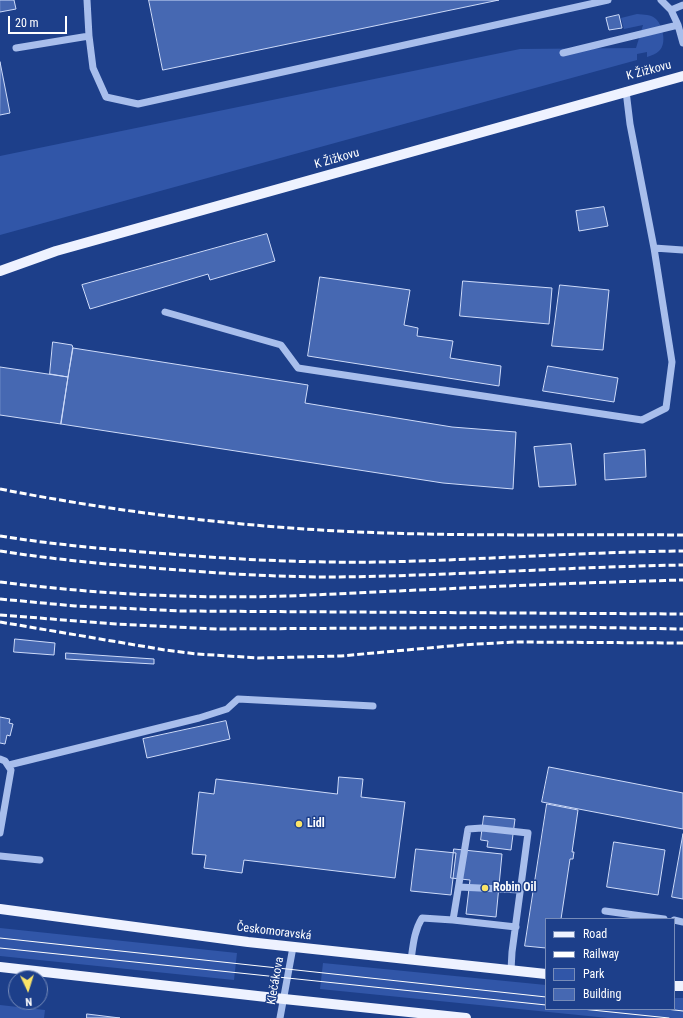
<!DOCTYPE html>
<meta charset="utf-8">
<style>
body{margin:0}
#map{position:relative;width:683px;height:1018px;overflow:hidden;background:#1d3f8a;font-family:"Roboto Condensed",sans-serif}
canvas{display:block}
.legend{position:absolute;left:545px;top:918px;width:130px;height:92px;box-sizing:border-box;background:#1d3f8a;border:1px solid #778cb9;margin:0;padding:5px 7px;list-style:none;font-size:12px;color:#fff}
.legend li{display:flex;align-items:center;gap:8px;height:20px}
.legend b{width:20px;border:1px solid #778cb9}
.north{position:absolute;left:8px;top:970px;width:40px;height:40px;box-sizing:border-box;background:#1d3f8a;border:1px solid #778cb9;border-radius:50%;rotate:176deg;font-size:11px;font-weight:700;line-height:16px;text-align:center;color:#fff}
.north::after{content:'';display:block;margin:auto;width:14px;height:18px;background:#fbe467;clip-path:polygon(50% 0,100% 100%,50% 72%,0 100%)}
.scale{position:absolute;left:8px;top:16px;width:59px;height:18px;box-sizing:border-box;border:2px solid #fff;border-top:0;padding-left:5px;font-size:12px;line-height:14px;white-space:nowrap;color:#fff;-webkit-text-stroke:3px #1d3f8a;paint-order:stroke}
</style>
<div id="map">
<canvas width="683" height="1018"></canvas>
<ul class="legend">
<li><b style="height:5px;background:#eef2ff"></b>Road</li>
<li><b style="height:5px;background:#fff"></b>Railway</li>
<li><b style="height:11px;background:#3156a8"></b>Park</li>
<li><b style="height:11px;background:#4668b2"></b>Building</li>
</ul>
<div class="north">N</div>
<div class="scale">20 m</div>
</div>
<script>
const ctx = document.querySelector('canvas').getContext('2d');
ctx.lineJoin = 'round';
function fill(path, color) { ctx.fillStyle = color; ctx.fill(path, 'evenodd'); }
function trace(path, color, width, dash) { ctx.strokeStyle = color; ctx.lineWidth = width; ctx.lineCap = dash ? 'butt' : 'round'; ctx.setLineDash(dash || []); ctx.stroke(path); }
function label(font, color, halo, rows, align = 'center') {
  ctx.font = font + ' "Roboto Condensed",sans-serif'; ctx.lineWidth = 3; ctx.setLineDash([]); ctx.textBaseline = 'middle'; ctx.strokeStyle = halo; ctx.fillStyle = color; for (const [text, x, y, turn = 0] of rows) {
    ctx.save(); ctx.translate(x, y); ctx.rotate((+turn || 0) * Math.PI / 180); ctx.textAlign = isNaN(turn) ? turn : align; if (halo) ctx.strokeText(text, 0, 0); ctx.fillText(text, 0, 0); ctx.restore();
  }
}
const green = new Path2D(`
 M 637,14 C 644,15 651,14 656,19 C 663,26 667,44 659,51 C 656,54 652,55 647,57 L 647,52 L 637,54 L 637,60 L 0,235 L 0,156 L 520,49 L 636,48 L 643,25 L 624,29 L 621,18 Z
 M 0,928 L 237,953 L 234,980 L 0,956 Z
 M 323,963 L 546,985 L 546,1009 L 674,1009 L 674,998 L 683,998 L 683,1018 L 608,1018 L 320,989 Z
 M 0,1005 L 45,1010 L 44,1018 L 0,1018 Z`);
const building = new Path2D(`
 M 0,0 L 14,0 L 16,9 L 0,12 Z
 M 149,0 L 499,0 L 163,70 Z
 M 619,15 L 622,28 L 609,30 L 606,18 Z
 M 0,62 L 10,113 L 0,115 Z
 M 604,207 L 608,226 L 579,231 L 576,211 Z
 M 267,234 L 275,261 L 210,280 L 208,274 L 90,309 L 82,285 Z
 M 320,277 L 410,290 L 404,325 L 418,328 L 417,336 L 453,341 L 450,358 L 501,366 L 499,386 L 308,356 Z
 M 463,281 L 552,288 L 549,324 L 460,316 Z
 M 560,285 L 609,290 L 603,350 L 552,346 Z
 M 53,342 L 72,345 L 73,348 L 68,377 L 50,374 Z
 M 73,348 L 308,385 L 305,403 L 452,427 L 516,432 L 513,489 L 443,483 L 61,424 Z
 M 548,366 L 618,378 L 614,402 L 543,391 Z
 M 0,367 L 68,377 L 61,424 L 0,415 Z
 M 571,444 L 576,485 L 539,487 L 534,447 Z
 M 645,450 L 646,477 L 605,480 L 604,454 Z
 M 15,639 L 55,643 L 54,655 L 14,652 Z
 M 66,653 L 154,659 L 154,664 L 66,659 Z
 M 0,717 L 10,719 L 9,723 L 13,724 L 10,736 L 7,735 L 5,744 L 0,743 Z
 M 226,721 L 230,739 L 147,758 L 143,739 Z
 M 549,767 L 683,793 L 683,829 L 542,802 Z
 M 339,777 L 363,779 L 361,797 L 405,802 L 395,878 L 244,860 L 242,873 L 204,868 L 206,855 L 192,854 L 199,792 L 214,794 L 216,779 L 337,794 Z
 M 547,804 L 578,810 L 572,852 L 574,852 L 573,859 L 570,859 L 561,919 L 546,919 L 546,948 L 525,946 Z
 M 484,816 L 515,819 L 511,850 L 487,847 L 488,841 L 481,840 Z
 M 683,834 L 683,899 L 672,897 Z
 M 614,842 L 665,850 L 658,895 L 607,887 Z
 M 416,849 L 456,853 L 451,895 L 411,891 Z
 M 454,849 L 502,854 L 496,917 L 466,914 L 470,880 L 451,878 Z
 M 87,1014 L 120,1018 L 87,1018 Z`);
const minor = new Path2D(`
 M 87,0 L 89,36 L 93,68 L 106,97 L 138,104 L 608,0
 M 661,0 L 671,10 L 678,25 L 683,43
 M 671,10 L 683,5
 M 16,48 L 89,36
 M 563,53 L 678,25
 M 654,248 L 683,250
 M 165,312 L 281,345 L 298,368 L 642,420 L 666,408 L 672,362 L 654,248 L 630,124 L 626,91
 M 0,759 L 5,761 L 11,770 L 0,833
 M 9,765 L 199,718 L 227,709 L 238,699 L 373,706
 M 0,856 L 40,860
 M 459,887 L 520,890
 M 605,911 L 664,919
 M 453,920 L 516,927
 M 674,920 L 683,922
 M 411,960 C 413,946 414,931 422,918 L 453,920 L 468,829 L 482,828 L 528,833 L 512,952 L 511,970
 M 280,1018 L 293,947`);
const major = new Path2D(`
 M 0,271 L 56,251 L 683,76
 M 0,909 L 248,942 L 546,974
 M 0,967 L 284,999 L 466,1018
 M 674,986 L 683,986`);
const tram = new Path2D(`
 M 0,938 L 546,997
 M 0,948 L 546,1005
 M 582,1009 L 669,1018
 M 666,1009 L 683,1011`);
const rail = new Path2D(`
 M 0,489 C 112,511 225,525 338,531 C 453,537 568,534 683,535
 M 0,536 C 57,545 114,550 171,554 C 241,560 311,563 381,562 C 481,560 582,552 683,551
 M 0,551 C 51,559 103,564 154,568 C 213,573 273,577 332,577 C 449,576 566,567 683,565
 M 0,582 C 95,594 192,599 288,596 C 340,594 391,591 443,589 C 523,585 603,582 683,580
 M 0,599 L 75,606 L 181,611 L 683,614
 M 0,615 L 116,624 L 217,629 L 571,627 L 683,629
 M 0,622 L 165,650 L 197,654 L 259,658 L 341,656 L 461,645 L 514,642 L 683,643`);
const markers = [
 [299,824,4,"#fbe467"],
 [485,888,4,"#fbe467"]
];
const streetNames = [
 ["K Žižkovu",649,71,-15],
 ["K Žižkovu",337,159,-16],
 ["Českomoravská",274,932,7],
 ["Klečákova",276,981,-80]
];
const poiNames = [
 ["Lidl",307,824],
 ["Robin Oil",493,888]
];
fill(green, '#3156a8');
fill(building, '#4668b2');
trace(building, '#cedbf9', 1);
trace(minor, '#a8beec', 7);
trace(major, '#eef2ff', 10);
trace(tram, '#fff', 1);
trace(rail, '#fff', 3, [7, 3]);
for (const [x, y, r, color] of markers) { const dot = new Path2D(); dot.arc(x, y, r, 0, 2 * Math.PI); ctx.fillStyle = color; ctx.fill(dot); trace(dot, '#1d3f8a', 1.5); }
label('12px', '#fff', '#1d3f8a', streetNames);
label('bold 12px', '#fff', '#1d3f8a', poiNames, 'left');
</script>
